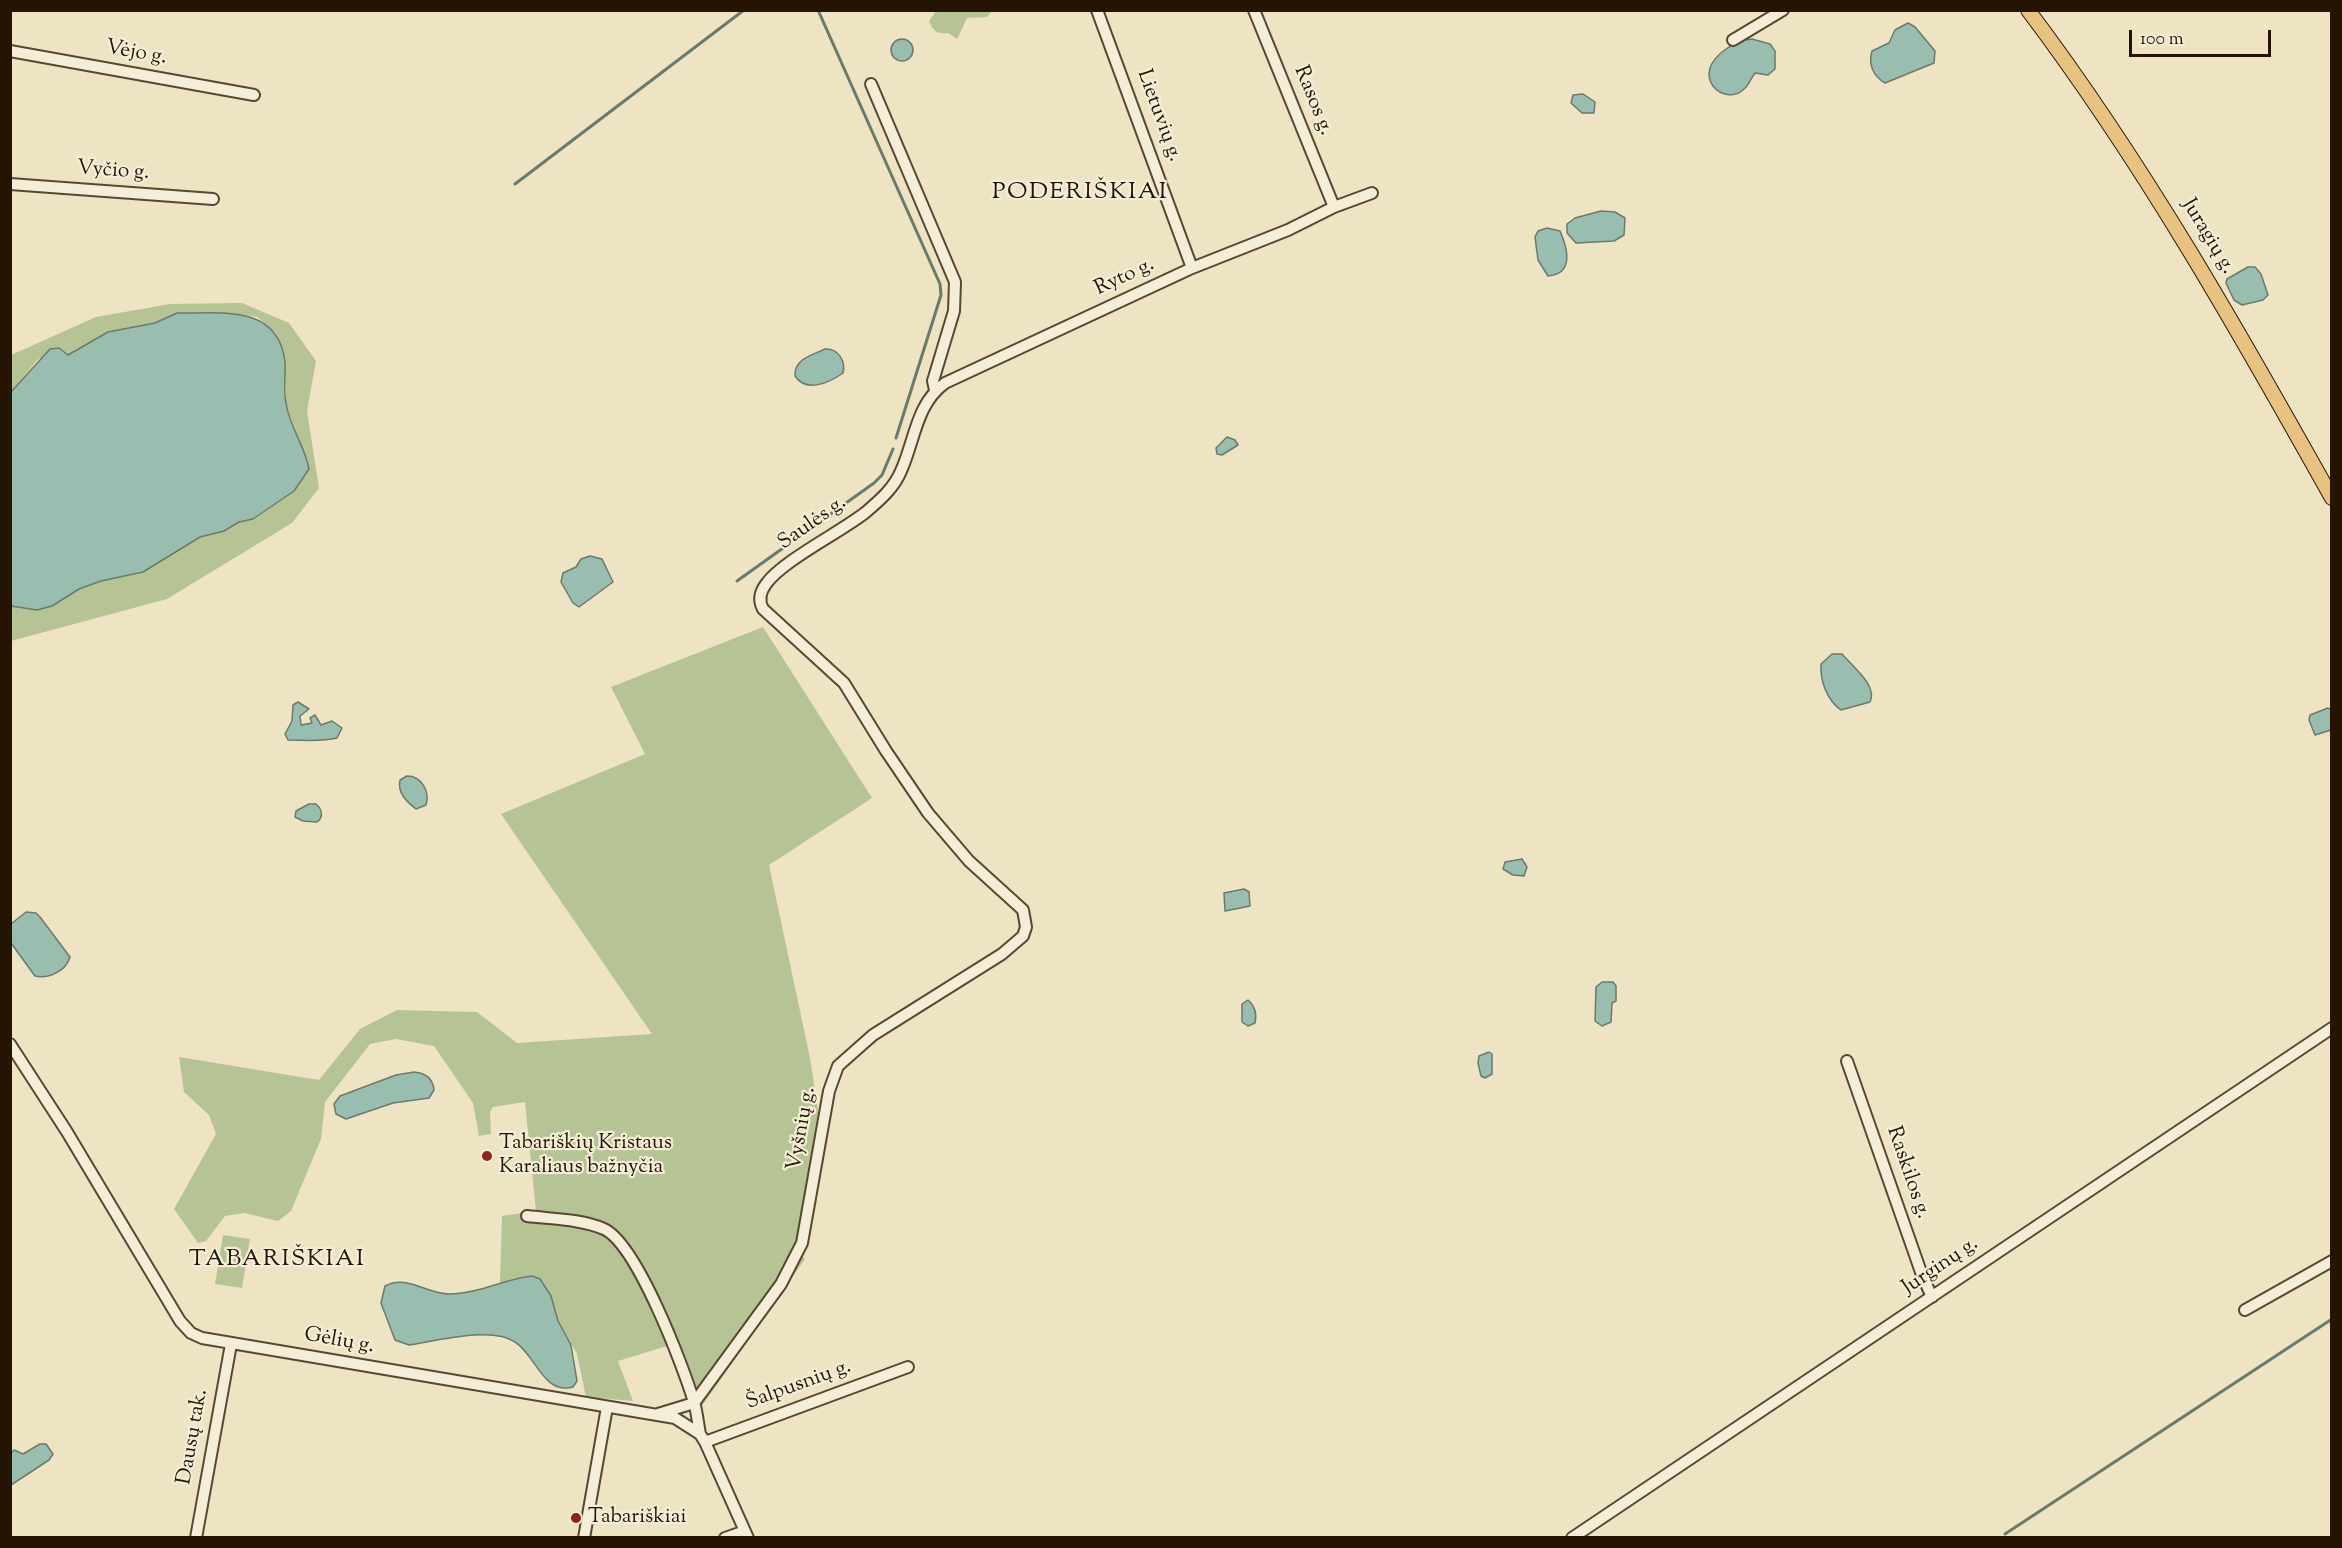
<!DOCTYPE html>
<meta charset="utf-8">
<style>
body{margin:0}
#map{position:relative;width:2342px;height:1548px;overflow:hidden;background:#eee3c2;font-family:"Sorts Mill Goudy",serif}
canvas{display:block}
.frame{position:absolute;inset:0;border:12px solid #261402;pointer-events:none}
.scale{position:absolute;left:2129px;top:30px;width:142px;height:27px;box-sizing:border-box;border:3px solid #261402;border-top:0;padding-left:8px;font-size:18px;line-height:21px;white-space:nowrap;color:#261402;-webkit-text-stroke:4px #f4edd7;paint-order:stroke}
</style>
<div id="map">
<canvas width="2342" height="1548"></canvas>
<div class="frame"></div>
<div class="scale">100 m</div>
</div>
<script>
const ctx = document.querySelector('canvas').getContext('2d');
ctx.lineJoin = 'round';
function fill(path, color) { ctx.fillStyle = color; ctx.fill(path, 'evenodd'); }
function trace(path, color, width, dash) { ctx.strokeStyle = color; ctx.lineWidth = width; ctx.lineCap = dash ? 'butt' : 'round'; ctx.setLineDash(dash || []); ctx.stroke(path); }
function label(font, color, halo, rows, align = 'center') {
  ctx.font = font + ' "Sorts Mill Goudy",serif'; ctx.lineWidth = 4.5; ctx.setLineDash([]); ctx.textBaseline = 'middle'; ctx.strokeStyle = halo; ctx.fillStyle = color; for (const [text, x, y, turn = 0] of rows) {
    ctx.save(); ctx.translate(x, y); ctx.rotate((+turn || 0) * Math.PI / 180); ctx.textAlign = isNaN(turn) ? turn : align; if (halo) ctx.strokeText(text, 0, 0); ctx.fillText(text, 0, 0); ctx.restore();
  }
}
const green = new Path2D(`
 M 937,10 L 992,10 L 992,11 L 987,17 L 967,18 L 957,39 L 948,33 C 937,34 934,32 929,21 Z
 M 242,303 L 289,323 L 316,361 L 307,411 L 319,488 L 292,523 L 167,599 L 11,641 L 10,606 L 37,610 L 52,606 L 79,589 L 101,581 L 143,572 L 200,537 L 224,531 L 239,522 L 254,519 L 294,491 L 309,469 L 286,405 L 285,360 L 276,333 L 257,317 L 239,314 L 177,313 L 155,323 L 108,332 L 68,355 L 38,359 L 11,392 L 11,355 L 96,317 L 170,304 Z
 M 763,627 L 872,798 L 769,865 L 810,1058 L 819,1117 L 796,1251 L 805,1259 L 702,1406 L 677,1343 L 618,1361 L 633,1401 L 586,1397 L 577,1354 L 558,1321 L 551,1296 L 516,1278 L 500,1283 L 502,1216 L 536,1211 L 525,1102 L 493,1107 L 490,1112 L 491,1134 L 479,1136 L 473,1103 L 434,1046 L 396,1039 L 370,1044 L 325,1102 L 321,1139 L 291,1211 L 278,1221 L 244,1213 L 225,1216 L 206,1241 L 198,1243 L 174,1209 L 216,1134 L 209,1115 L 184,1092 L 179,1057 L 319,1080 L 360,1029 L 397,1010 L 477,1012 L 517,1043 L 652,1034 L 501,814 L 645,754 L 611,687 Z
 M 223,1235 L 250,1239 L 242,1288 L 215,1284 Z`);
const water = new Path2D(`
 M 1908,23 L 1915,27 L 1935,51 L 1934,63 L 1885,83 C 1873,76 1868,64 1872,51 L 1889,43 L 1895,30 Z
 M891 50a11 11 0 1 1 22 0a11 11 0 1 1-22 0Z
 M 1752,39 L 1770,44 L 1775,51 L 1775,69 L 1768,75 L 1755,73 C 1751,78 1749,85 1744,89 C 1725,108 1687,76 1726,49 C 1734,43 1741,40 1752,39 Z
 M 1583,94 L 1595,102 L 1594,113 L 1582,113 L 1571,103 L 1573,95 Z
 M 1601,211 L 1615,212 L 1625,218 L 1624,235 L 1614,241 L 1576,243 L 1567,233 L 1567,224 L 1575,218 Z
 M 1547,228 L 1560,231 C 1568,249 1574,274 1548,276 L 1538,260 L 1535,237 L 1538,231 Z
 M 2248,267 L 2255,267 L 2261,274 L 2268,295 L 2263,300 L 2242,305 L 2234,300 L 2226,283 L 2227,279 Z
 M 177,313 C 220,314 278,303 285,362 C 286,375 283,390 286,403 C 289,426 305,446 309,469 L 294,491 L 253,519 L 239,522 L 224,531 L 200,537 L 143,572 L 101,581 L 79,589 L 52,606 L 37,610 L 11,606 L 11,392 L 50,349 L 59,348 L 68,355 L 108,332 L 155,323 Z
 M 825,349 C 838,348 846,361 843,373 C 829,383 806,393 795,376 C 794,359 812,355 825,349 Z
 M 1227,437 L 1235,440 L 1238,445 L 1222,455 L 1217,454 L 1216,448 Z
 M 590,556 L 602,559 L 613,582 L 579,607 L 573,603 L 561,582 L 563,573 L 576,567 L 581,559 Z
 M 1832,654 L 1842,654 C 1853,667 1878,686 1870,702 L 1841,710 C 1827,700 1820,681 1821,664 Z
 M 298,702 L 309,709 L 300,716 L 301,725 L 312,723 L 310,718 L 315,715 L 321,725 L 332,721 L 342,728 L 337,738 C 321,742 305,740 288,740 L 285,734 L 292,721 L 293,705 Z
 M 2328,708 L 2331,710 L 2331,730 L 2315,735 L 2309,720 L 2310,715 Z
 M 407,776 C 422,776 430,792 426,805 L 416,809 C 407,802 397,793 400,780 Z
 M 309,804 L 316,804 C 322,809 324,817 317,822 L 303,821 L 295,817 L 296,811 Z
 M 1522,859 L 1527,867 L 1524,876 L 1513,875 L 1503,869 L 1505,862 Z
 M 1244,889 L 1249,892 L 1250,906 L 1225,911 L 1224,893 Z
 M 26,912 L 36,913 L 40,917 L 70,957 C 66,971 49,979 35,976 L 11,943 L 11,924 Z
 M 1602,982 L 1613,982 L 1616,986 L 1616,1001 L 1612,1003 L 1611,1022 L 1602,1026 L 1595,1021 L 1596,987 Z
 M 1248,1000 C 1255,1006 1257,1014 1255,1023 L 1248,1026 L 1242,1022 L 1242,1004 Z
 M 1489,1052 L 1492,1054 L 1492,1074 L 1485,1078 L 1481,1076 L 1478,1063 L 1479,1056 Z
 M 414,1072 C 425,1073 433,1078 434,1090 L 429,1098 L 393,1103 L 346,1119 L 336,1114 L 334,1104 L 340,1096 L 396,1075 Z
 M 532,1276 L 540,1279 L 551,1296 L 558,1321 L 571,1345 L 577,1381 L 573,1387 C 543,1395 536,1355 515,1342 C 492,1326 436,1341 409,1345 L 395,1340 L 381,1303 L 385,1286 C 406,1274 427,1294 449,1294 C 478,1294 504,1279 532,1276 Z
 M 40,1444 L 46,1444 L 53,1454 L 49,1460 L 11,1485 L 11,1453 L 14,1450 L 23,1454 Z`);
const stream = new Path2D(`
 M 818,10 L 940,284 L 941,295 L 896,438
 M 515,184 L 744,10
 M 737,581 L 874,483 L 882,475 L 893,449
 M 2005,1534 L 2332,1319`);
const minor = new Path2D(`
 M 1097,10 L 1192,268
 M 1254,10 L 1334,207
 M 1733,40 L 1783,10
 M 10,51 L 254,95
 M 871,84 L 955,282 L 954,311 L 933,381 L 935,390
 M 10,184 L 213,199
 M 10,1044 L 67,1132 L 180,1321 L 191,1333 L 202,1338 L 675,1418 L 700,1434 L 705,1442 L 748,1538
 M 1847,1061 L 1922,1275 L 1932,1297
 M 527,1216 C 551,1219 581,1219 604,1229 C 637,1244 683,1366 694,1402 C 697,1412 698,1424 700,1434
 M 2245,1310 L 2332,1261
 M 658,1414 L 694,1403 L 781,1284 L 802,1243 L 829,1091 L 838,1066 L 873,1035 L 1002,954 L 1023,936 L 1026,927 L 1023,910 L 969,861 L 928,813 L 886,751 L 844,683 L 763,609 C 758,600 760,592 766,584 C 782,561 841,532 866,512 C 880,500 894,488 901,471 C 915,440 916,404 945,383 L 1192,268 L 1288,230 L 1334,207 L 1372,193
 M 705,1442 L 908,1367
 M 196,1538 L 231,1344
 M 584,1538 L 607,1407
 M 725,1538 L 745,1531
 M 1572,1538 L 2332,1028`);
const major = new Path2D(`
 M 2028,10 C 2144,164 2238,330 2332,498`);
const markers = [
 [487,1156,6,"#8f2418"],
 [576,1518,6,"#8f2418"]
];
const streetNames = [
 ["Vėjo g.",136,54,10],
 ["Rasos g.",1312,101,68],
 ["Lietuvių g.",1158,116,70],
 ["Vyčio g.",113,172,4],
 ["Juragių g.",2207,237,59],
 ["Ryto g.",1125,278,-25],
 ["Saulės g.",813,524,-35],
 ["Vyšnių g.",803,1129,-80],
 ["Raskilos g.",1907,1173,71],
 ["Jurginų g.",1941,1267,-34],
 ["Gėlių g.",339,1342,10],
 ["Šalpusnių g.",799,1386,-20],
 ["Dausų tak.",194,1437,-80]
];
const poiNames = [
 ["Tabariškių Kristaus",499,1144],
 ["Karaliaus bažnyčia",499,1168],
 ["Tabariškiai",588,1518]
];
const quarterNames = [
 ["PODERIŠKIAI",1080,194],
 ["TABARIŠKIAI",277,1261]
];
fill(green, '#b6c495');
fill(water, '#99beb0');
trace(water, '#6b7a6a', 1.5);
trace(stream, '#6b7a6a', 3);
trace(minor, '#584832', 14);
trace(major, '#261402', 16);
trace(minor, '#f4edd7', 10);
trace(major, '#e7c281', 14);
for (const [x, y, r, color] of markers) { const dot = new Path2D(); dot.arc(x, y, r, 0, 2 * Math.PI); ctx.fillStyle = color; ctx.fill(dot); trace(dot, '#f4edd7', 2); }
label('21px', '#261402', '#f4edd7', streetNames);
label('21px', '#261402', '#f4edd7', poiNames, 'left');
ctx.letterSpacing = '1.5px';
label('24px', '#261402', '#f4edd7', quarterNames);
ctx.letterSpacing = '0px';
</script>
